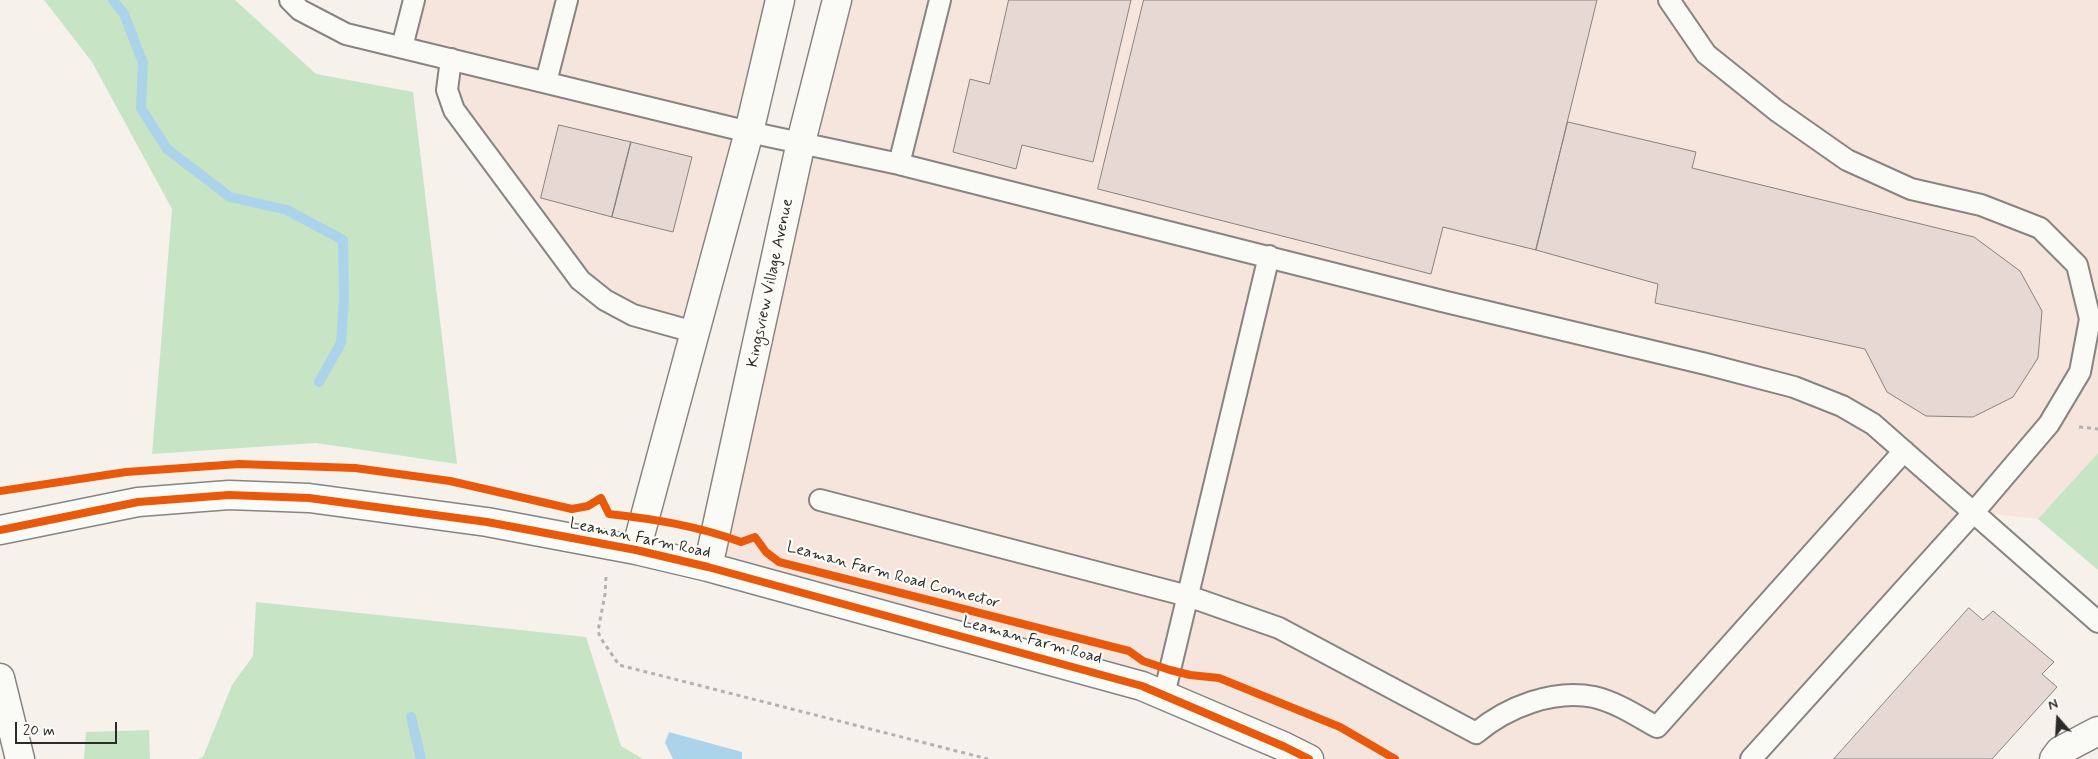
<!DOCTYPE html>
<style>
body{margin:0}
#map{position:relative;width:2098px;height:759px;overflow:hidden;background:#f7f1ec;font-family:Mynerve,sans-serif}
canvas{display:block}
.north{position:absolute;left:2033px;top:694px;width:50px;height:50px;-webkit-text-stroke:4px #fdfcf7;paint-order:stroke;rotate:341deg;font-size:14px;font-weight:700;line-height:20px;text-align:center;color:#2b2b2b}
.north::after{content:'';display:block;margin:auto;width:18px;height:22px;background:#2b2b2b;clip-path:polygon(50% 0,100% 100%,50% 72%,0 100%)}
.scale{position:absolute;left:15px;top:722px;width:102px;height:22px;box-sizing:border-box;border:2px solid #2b2b2b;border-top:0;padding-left:6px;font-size:15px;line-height:18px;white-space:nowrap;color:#2b2b2b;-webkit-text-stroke:4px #fdfcf7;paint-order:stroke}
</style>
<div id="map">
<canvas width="2098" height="759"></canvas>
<div class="north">N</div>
<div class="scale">20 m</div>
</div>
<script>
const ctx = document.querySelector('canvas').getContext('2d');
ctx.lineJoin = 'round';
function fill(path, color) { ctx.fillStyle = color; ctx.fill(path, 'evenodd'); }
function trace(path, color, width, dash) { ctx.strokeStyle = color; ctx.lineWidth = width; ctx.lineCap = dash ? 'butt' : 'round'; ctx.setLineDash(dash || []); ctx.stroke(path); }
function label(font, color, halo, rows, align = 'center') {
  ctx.font = font + ' Mynerve,sans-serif'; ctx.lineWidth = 4.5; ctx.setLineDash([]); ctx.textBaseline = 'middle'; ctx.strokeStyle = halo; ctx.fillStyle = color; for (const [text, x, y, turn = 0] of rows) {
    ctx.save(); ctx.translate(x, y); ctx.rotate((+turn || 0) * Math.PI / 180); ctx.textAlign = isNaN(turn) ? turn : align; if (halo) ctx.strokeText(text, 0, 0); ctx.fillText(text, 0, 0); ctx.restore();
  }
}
const built = new Path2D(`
 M 414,0 L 780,0 L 694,332 L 605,300 L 454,110 L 451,59 L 402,47 Z
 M 837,0 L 2098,0 L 2098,453 L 2038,519 L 1974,512 L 1751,759 L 1309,759 L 1142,686 L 708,567 Z`);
const green = new Path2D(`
 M 44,0 L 235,0 L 316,74 L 413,92 L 457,464 L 316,443 L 152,454 L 172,209 L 92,62 Z
 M 2098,453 L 2098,570 L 2038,519 Z
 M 256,602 L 586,637 L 621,746 L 643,759 L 197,759 L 203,757 L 232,685 L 253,656 Z
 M 149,730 L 150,759 L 84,759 L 86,732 Z`);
const water = new Path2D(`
 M 669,732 L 742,752 L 742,759 L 673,759 L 665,743 Z`);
const stream = new Path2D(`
 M 113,0 L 124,14 L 143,63 L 141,108 L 167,149 L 230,197 L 287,210 L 343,240 L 344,299 L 341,343 L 319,382
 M 411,717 L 421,759`);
const building = new Path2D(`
 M 1009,0 L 1131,0 L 1093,162 L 1022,145 L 1016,169 L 953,152 L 970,79 L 989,84 Z
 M 1144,0 L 1597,0 L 1536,250 L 1443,227 L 1431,274 L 1098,189 Z
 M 1568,122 L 1696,152 L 1692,168 L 1974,237 L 2020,271 L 2042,311 L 2038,358 L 2013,397 L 1973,417 L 1926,416 L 1887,392 L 1865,349 L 1655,303 L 1658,284 L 1536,250 Z
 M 559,125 L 631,142 L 612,217 L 541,198 Z
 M 631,142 L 692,157 L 673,232 L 612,217 Z
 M 1969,608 L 1983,620 L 1993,611 L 2054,662 L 2042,674 L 2057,687 L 1992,759 L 1834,759 Z`);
const path = new Path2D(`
 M 2079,427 L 2098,429
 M 606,577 L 605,594 L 598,631 L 600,637 L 619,665 L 988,759`);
const lane = new Path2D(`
 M 290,0 L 300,10 L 346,34 L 749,132 L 899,164 L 1442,301 L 1706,364 L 1794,387 L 1842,406 L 1873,424 L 2098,622
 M 1669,0 L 1706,54 L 1777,111 L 1847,160 L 1911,189 L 1981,205 L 2040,228 L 2077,265 L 2090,319 L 2080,372 L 2049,424 L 1974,512 L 1751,759
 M 402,47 L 414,0
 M 451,59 L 447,90 L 454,110 L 580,280 L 605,300 L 633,315 L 694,332
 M 546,82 L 567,0
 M 899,164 L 940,0
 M 820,500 L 1188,596 L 1279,628 L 1476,733 C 1507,707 1553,689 1594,697 C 1616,702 1637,716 1657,727 L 1904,451
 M 1164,695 L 1269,256`);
const street = new Path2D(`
 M 0,678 L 20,759
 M 2054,759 L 2060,751 L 2098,731`);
const secondary = new Path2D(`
 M 0,530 L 138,502 L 229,495 L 309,498 L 487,522 L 636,550 L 708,567 L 1142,686 L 1285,747 L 1309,759
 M 636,550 L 749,132 L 780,0
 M 708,567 L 801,142 L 837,0`);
const cycleway = new Path2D(`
 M 0,491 L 126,472 L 239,464 L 355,468 L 450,481 L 572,509 L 588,506 L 601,498 L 609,514 C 654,519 698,526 741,542 L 755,537 L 766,552 L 779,562 L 1129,651 L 1143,661 L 1170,670 L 1190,675 L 1219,678 L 1340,727 L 1395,759
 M 0,530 L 138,502 L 229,495 L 309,498 L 487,522 L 636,550 L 708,567 L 1142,686 L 1285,747 L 1309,759`);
const streetNames = [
 ["Kingsview Village Avenue",771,283,-78],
 ["Leaman Farm Road",640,539,12],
 ["Leaman Farm Road Connector",893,576,15],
 ["Leaman Farm Road",1032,641,15]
];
fill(built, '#f5e5dc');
fill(green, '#c7e5c4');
fill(water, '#abd4eb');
trace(stream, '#abd4eb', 10);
fill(building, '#e6d9d3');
trace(building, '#878482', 1);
trace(lane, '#878482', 24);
trace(street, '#878482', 31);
trace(secondary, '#878482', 31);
trace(path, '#b4b2b0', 3, [4, 4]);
trace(lane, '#fafaf7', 20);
trace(street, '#fafaf7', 28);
trace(secondary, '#fafaf7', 28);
trace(cycleway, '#e8590c', 8);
label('16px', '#2b2b2b', '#fdfcf7', streetNames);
</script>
